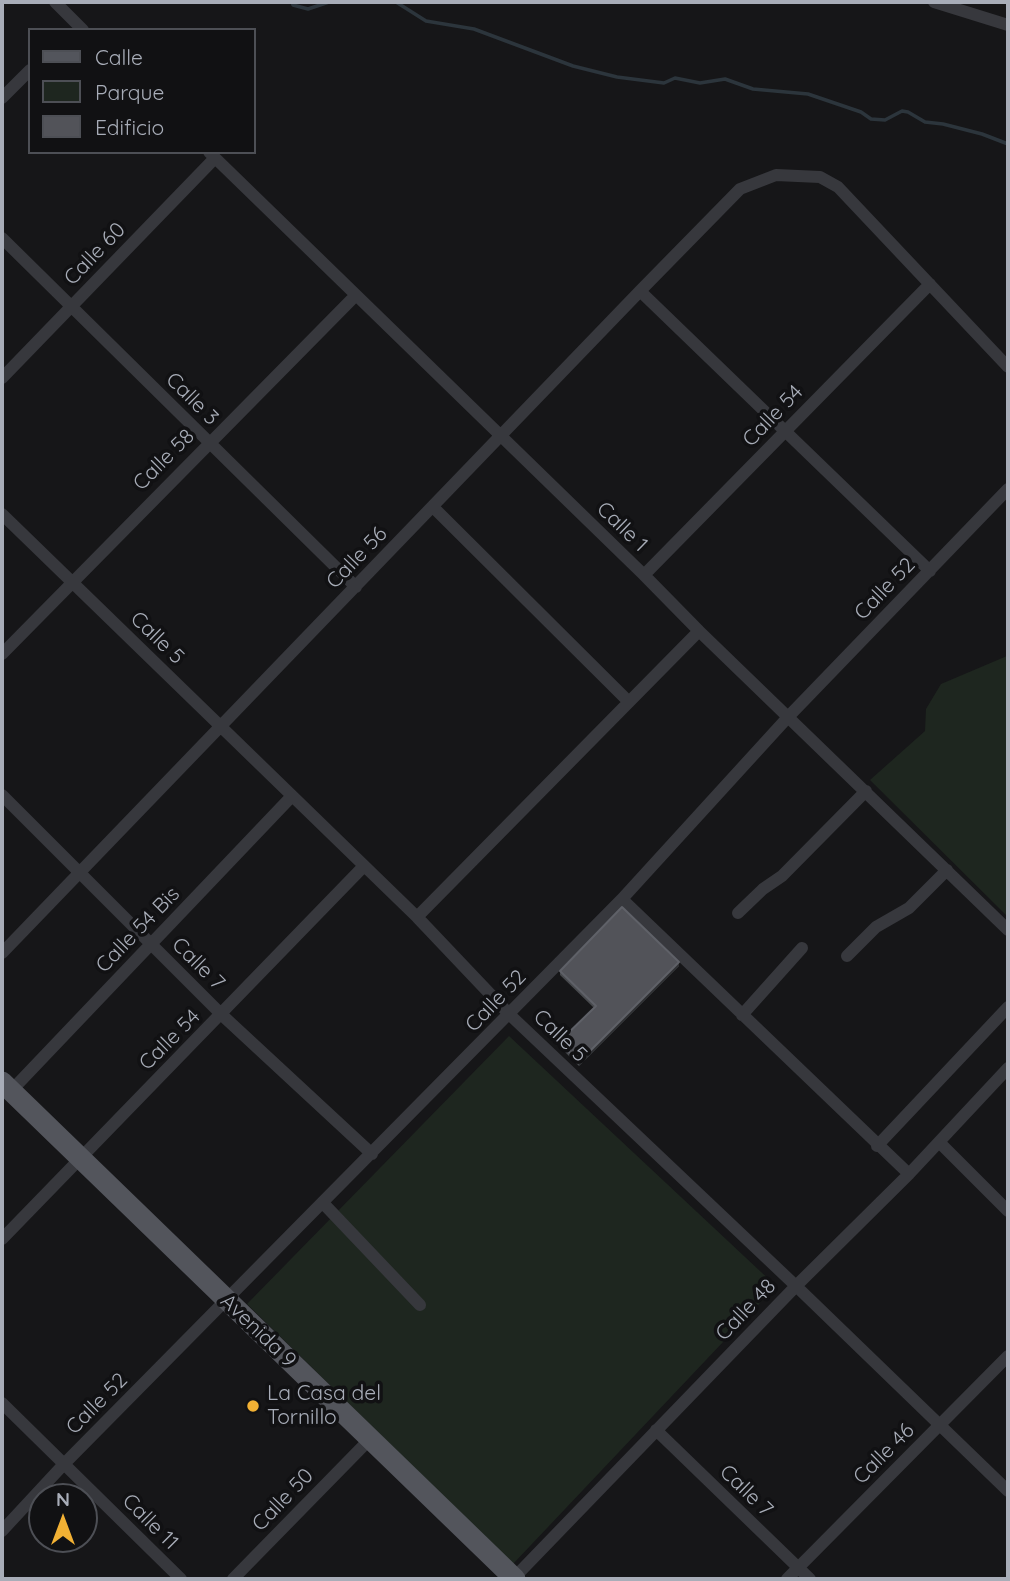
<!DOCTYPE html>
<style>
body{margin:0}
#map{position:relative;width:1010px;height:1581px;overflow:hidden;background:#161618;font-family:Quicksand,sans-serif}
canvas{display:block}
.frame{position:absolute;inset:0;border:4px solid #a8adb8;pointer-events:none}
.legend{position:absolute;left:28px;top:28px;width:228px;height:126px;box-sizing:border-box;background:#111113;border:2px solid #4d4f55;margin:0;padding:9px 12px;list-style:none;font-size:21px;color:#a8adb8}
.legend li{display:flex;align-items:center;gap:14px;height:35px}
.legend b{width:35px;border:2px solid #4d4f55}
.north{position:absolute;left:28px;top:1483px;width:70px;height:70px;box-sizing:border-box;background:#111113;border:2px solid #4d4f55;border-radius:50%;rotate:0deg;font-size:19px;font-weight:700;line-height:28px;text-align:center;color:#a8adb8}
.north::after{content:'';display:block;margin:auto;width:24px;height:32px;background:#f2b134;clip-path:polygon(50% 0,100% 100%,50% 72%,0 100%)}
</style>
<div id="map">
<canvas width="1010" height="1581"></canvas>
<div class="frame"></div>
<ul class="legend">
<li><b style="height:9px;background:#53555c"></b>Calle</li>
<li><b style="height:19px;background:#1e261f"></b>Parque</li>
<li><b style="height:19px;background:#525359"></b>Edificio</li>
</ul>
<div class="north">N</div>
</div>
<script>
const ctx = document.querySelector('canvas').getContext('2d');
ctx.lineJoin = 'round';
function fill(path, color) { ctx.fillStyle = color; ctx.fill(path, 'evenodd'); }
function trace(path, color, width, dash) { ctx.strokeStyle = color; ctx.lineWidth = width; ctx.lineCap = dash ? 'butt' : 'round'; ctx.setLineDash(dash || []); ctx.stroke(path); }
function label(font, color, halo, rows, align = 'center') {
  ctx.font = font + ' Quicksand,sans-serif'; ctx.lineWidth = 7; ctx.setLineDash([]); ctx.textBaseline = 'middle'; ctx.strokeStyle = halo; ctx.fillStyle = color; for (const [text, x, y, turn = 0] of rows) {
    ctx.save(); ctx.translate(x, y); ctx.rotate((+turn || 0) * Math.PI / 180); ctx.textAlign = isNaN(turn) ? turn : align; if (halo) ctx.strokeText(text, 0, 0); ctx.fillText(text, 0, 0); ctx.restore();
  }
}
const green = new Path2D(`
 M 1008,652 L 1008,917 L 870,780 L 925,731 L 926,709 L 941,684 L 1007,656 Z
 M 509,1036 L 776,1286 L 513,1564 L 247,1304 Z`);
const stream = new Path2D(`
 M 292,2 L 293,5 L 308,9 L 329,2
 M 396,2 L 426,21 L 474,29 L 573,66 L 617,77 L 664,83 L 675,78 L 700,83 L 725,79 L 753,89 L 808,94 L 861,112 L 871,119 L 885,120 L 902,111 L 908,112 L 925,122 L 943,124 L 982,134 L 1008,144`);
const street = new Path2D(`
 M 55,2 L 83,30
 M 934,2 L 1008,25
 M 2,98 L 30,70
 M 209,152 L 644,575 L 699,631 L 1008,930
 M 2,238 L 356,587
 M 640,291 L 930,571
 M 2,378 L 215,158
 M 433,507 L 629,702
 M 2,514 L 417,917 L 510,1015 L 796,1286 L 1008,1491
 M 644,575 L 930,284
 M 2,654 L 356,295
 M 2,795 L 222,1015 L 372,1154
 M 622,899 L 909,1174
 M 738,913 L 763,889 L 782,876 L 866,791
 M 417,917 L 699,631
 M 2,953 L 640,291 L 740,189 L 776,175 L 820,177 L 838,187 L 1008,367
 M 847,956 L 876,927 L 909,908 L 947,870
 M 742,1015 L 802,948
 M 11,1091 L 292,796
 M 939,1142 L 1008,1211
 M 877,1146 L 1008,1007
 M 323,1203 L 420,1305
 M 2,1239 L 364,866
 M 2,1403 L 181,1579
 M 656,1430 L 810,1579
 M 2,1531 L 64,1464 L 622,899 L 789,716 L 1008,489
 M 233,1579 L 370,1439
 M 513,1579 L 796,1286 L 909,1174 L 1008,1068
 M 787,1579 L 1008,1356`);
const primary = new Path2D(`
 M 2,1082 L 515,1579`);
const wall = new Path2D(`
 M 679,966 L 579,1066 L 559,1046 L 559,1042 L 594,1008 L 560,975 L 560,971 Z`);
const shadedWall = new Path2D(`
 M 679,962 L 679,966 L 579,1066 L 579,1062 Z`);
const building = new Path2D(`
 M 622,907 L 679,962 L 579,1062 L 559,1042 L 596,1006 L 560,971 Z`);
const markers = [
 [253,1406,7,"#f2b134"]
];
const streetNames = [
 ["Calle 60",95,254,-46],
 ["Calle 3",192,399,45],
 ["Calle 54",773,416,-46],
 ["Calle 58",164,460,-45],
 ["Calle 1",622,527,44],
 ["Calle 56",357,558,-46],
 ["Calle 52",885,589,-46],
 ["Calle 5",157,638,44],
 ["Calle 54 Bis",138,930,-46],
 ["Calle 7",198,964,45],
 ["Calle 52",496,1001,-46],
 ["Calle 5",560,1036,44],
 ["Calle 54",170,1040,-45],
 ["Calle 48",746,1310,-46],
 ["Avenida 9",258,1331,44],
 ["Calle 52",97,1404,-45],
 ["Calle 46",884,1454,-45],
 ["Calle 7",746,1491,44],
 ["Calle 50",283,1500,-46],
 ["Calle 11",150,1522,45]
];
const poiNames = [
 ["La Casa del",267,1394],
 ["Tornillo",267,1418]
];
fill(green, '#1e261f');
trace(stream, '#2c353c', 3.5);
trace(street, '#37383d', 12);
trace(primary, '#53555c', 21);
fill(wall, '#47494d');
fill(shadedWall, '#2f3033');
fill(building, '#525359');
trace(building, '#5f6168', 2);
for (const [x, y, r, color] of markers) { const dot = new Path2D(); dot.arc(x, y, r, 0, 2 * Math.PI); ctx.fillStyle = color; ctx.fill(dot); trace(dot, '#111113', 2.5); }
label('21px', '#a8adb8', '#111113', streetNames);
label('21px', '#a8adb8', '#111113', poiNames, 'left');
</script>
